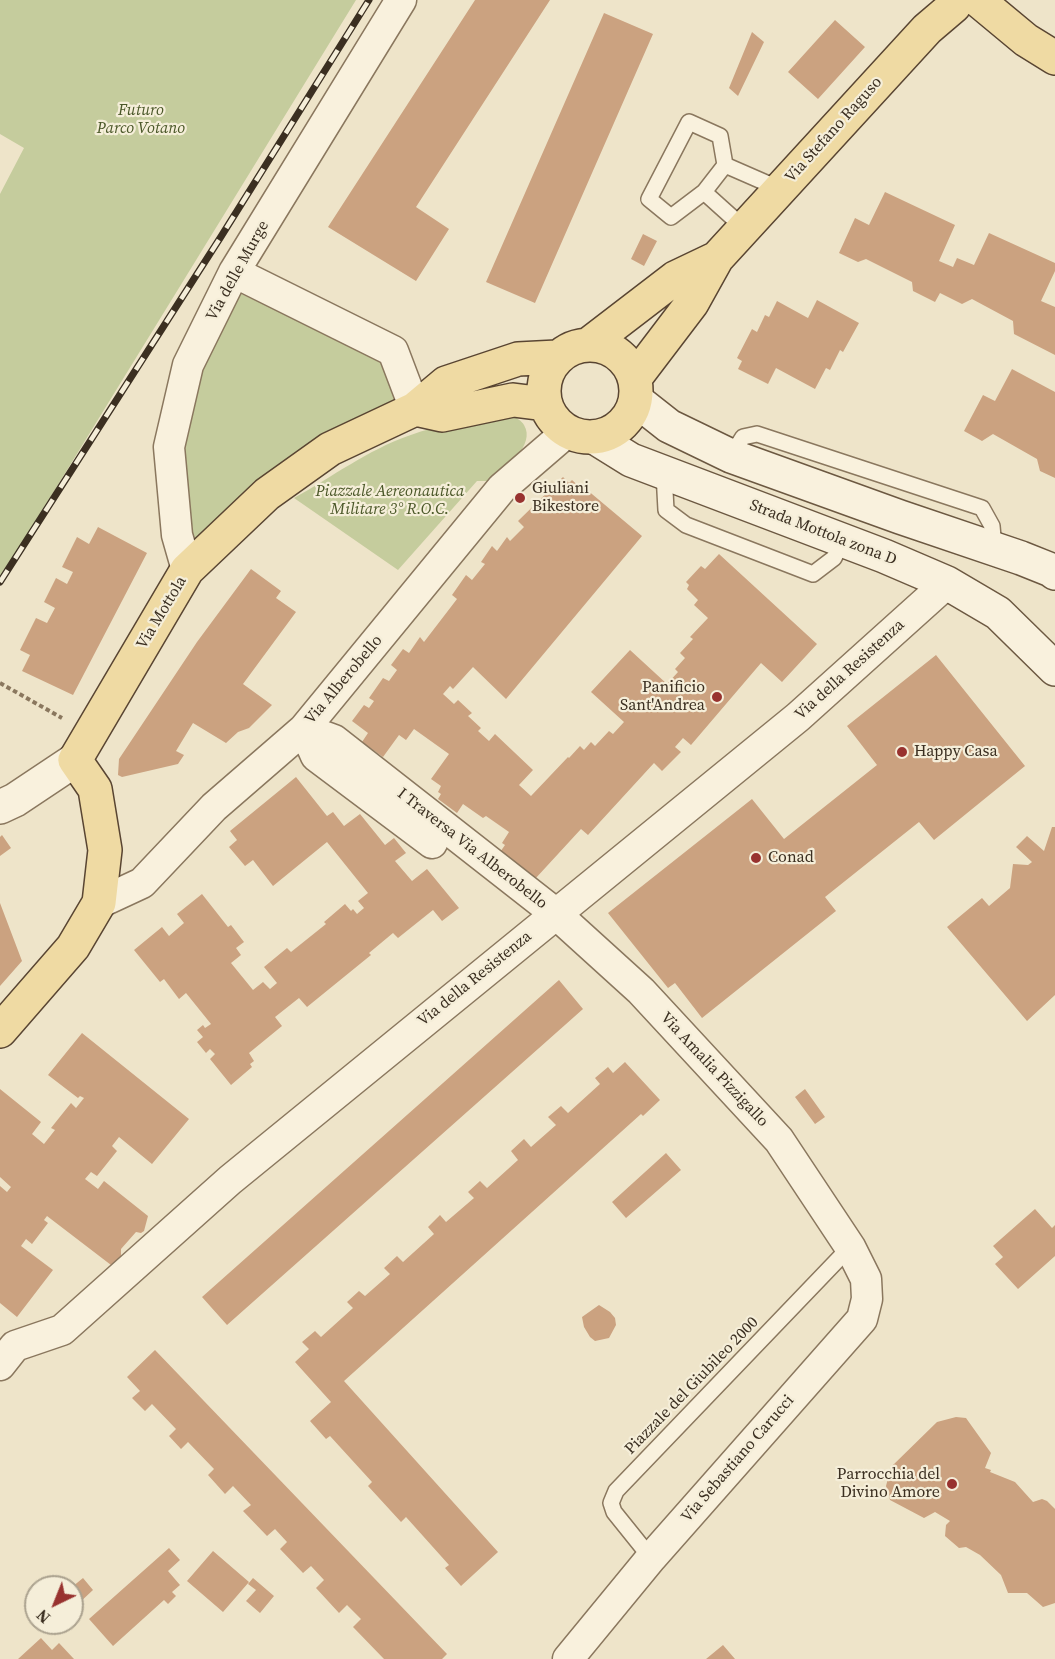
<!DOCTYPE html>
<meta charset="utf-8">
<style>
body{margin:0}
#map{position:relative;width:1055px;height:1659px;overflow:hidden;background:#eee4c9;font-family:"Source Serif 4",serif}
canvas{display:block}
.north{position:absolute;left:24px;top:1575px;width:60px;height:60px;box-sizing:border-box;background:#f5eed9;border:2px solid #aba28f;border-radius:50%;rotate:223deg;font-size:16px;font-weight:700;line-height:24px;text-align:center;color:#3b2f21}
.north::after{content:'';display:block;margin:auto;width:21px;height:27px;background:#98322f;clip-path:polygon(50% 0,100% 100%,50% 72%,0 100%)}
</style>
<div id="map">
<canvas width="1055" height="1659"></canvas>
<div class="north">N</div>
</div>
<script>
const ctx = document.querySelector('canvas').getContext('2d');
ctx.lineJoin = 'round';
function fill(path, color) { ctx.fillStyle = color; ctx.fill(path, 'evenodd'); }
function trace(path, color, width, dash) { ctx.strokeStyle = color; ctx.lineWidth = width; ctx.lineCap = dash ? 'butt' : 'round'; ctx.setLineDash(dash || []); ctx.stroke(path); }
function label(font, color, halo, rows, align = 'center') {
  ctx.font = font + ' "Source Serif 4",serif'; ctx.lineWidth = 4.5; ctx.setLineDash([]); ctx.textBaseline = 'middle'; ctx.strokeStyle = halo; ctx.fillStyle = color; for (const [text, x, y, turn = 0] of rows) {
    ctx.save(); ctx.translate(x, y); ctx.rotate((+turn || 0) * Math.PI / 180); ctx.textAlign = isNaN(turn) ? turn : align; if (halo) ctx.strokeText(text, 0, 0); ctx.fillText(text, 0, 0); ctx.restore();
  }
}
const green = new Path2D(`
 M 0,0 L 356,0 L 0,579 L 0,194 L 24,148 L 0,134 Z
 M 235,291 L 383,360 L 402,402 L 259,485 L 194,540 L 181,446 L 201,370 Z
 M 513,415 C 516,418 522,421 524,425 C 536,445 505,468 493,481 L 477,481 L 398,570 L 294,498 C 332,477 368,450 408,436 C 442,423 478,420 513,415 Z`);
const building = new Path2D(`
 M 475,0 L 550,0 L 416,207 L 449,229 L 416,281 L 328,227 Z
 M 604,13 L 653,34 L 535,303 L 486,282 Z
 M 835,20 L 865,47 L 818,99 L 788,72 Z
 M 752,32 L 764,42 L 738,96 L 729,88 Z
 M 885,192 L 955,225 L 939,261 L 953,267 L 957,258 L 974,265 L 989,233 L 1055,263 L 1055,271 L 1041,301 L 1055,307 L 1055,355 L 1014,334 L 1013,321 L 972,299 L 962,304 L 940,293 L 935,302 L 913,291 L 912,282 L 866,259 L 858,262 L 839,253 L 855,218 L 869,225 Z
 M 643,234 L 657,241 L 644,266 L 631,259 Z
 M 817,300 L 859,323 L 843,352 L 840,350 L 830,370 L 826,368 L 815,389 L 776,368 L 768,384 L 738,369 L 742,361 L 737,358 L 752,329 L 757,332 L 765,315 L 769,317 L 777,301 L 808,318 Z
 M 1012,369 L 1055,392 L 1055,478 L 1040,471 L 1037,459 L 993,434 L 982,441 L 964,431 L 983,395 L 995,401 Z
 M 563,477 L 569,483 L 572,480 L 585,492 L 586,489 L 642,536 L 506,699 L 473,667 L 453,689 L 450,686 L 443,694 L 454,704 L 458,700 L 472,713 L 468,716 L 481,728 L 478,731 L 489,741 L 495,734 L 533,770 L 519,785 L 531,796 L 568,757 L 569,758 L 580,746 L 584,750 L 591,742 L 595,746 L 609,731 L 613,734 L 624,722 L 591,692 L 630,650 L 667,684 L 678,672 L 675,669 L 685,658 L 680,653 L 693,639 L 690,637 L 708,618 L 694,605 L 698,600 L 687,589 L 689,585 L 686,582 L 701,566 L 705,569 L 719,554 L 817,644 L 782,682 L 761,663 L 691,745 L 683,738 L 675,747 L 681,752 L 662,771 L 654,763 L 588,835 L 581,829 L 535,879 L 529,873 L 529,875 L 498,855 L 505,845 L 502,843 L 509,832 L 486,816 L 483,818 L 463,804 L 457,813 L 438,799 L 441,794 L 438,792 L 441,786 L 431,779 L 449,754 L 414,729 L 406,740 L 399,735 L 383,757 L 362,742 L 368,733 L 352,721 L 364,705 L 369,708 L 374,701 L 369,698 L 383,678 L 389,681 L 397,670 L 391,665 L 403,649 L 409,653 L 420,637 L 424,642 L 457,599 L 452,595 L 466,575 L 472,580 L 485,564 L 481,562 L 492,546 L 497,551 L 507,537 L 510,541 L 524,527 L 518,521 Z
 M 98,527 L 147,553 L 73,695 L 22,671 L 30,655 L 20,650 L 36,618 L 47,623 L 55,608 L 44,602 L 56,578 L 67,584 L 73,572 L 62,567 L 77,537 L 89,544 Z
 M 251,569 L 281,591 L 276,598 L 296,612 L 243,684 L 272,705 L 249,728 L 238,732 L 226,743 L 193,723 L 176,751 L 184,755 L 178,764 L 122,777 L 118,775 L 119,759 L 197,642 Z
 M 936,655 L 1025,766 L 934,840 L 919,822 L 825,897 L 836,911 L 702,1018 L 675,983 L 668,988 L 608,913 L 752,799 L 784,839 L 877,765 L 847,726 Z
 M 296,777 L 327,816 L 333,812 L 344,826 L 360,814 L 385,845 L 394,838 L 406,853 L 395,861 L 412,881 L 427,869 L 459,908 L 442,921 L 433,910 L 398,938 L 393,933 L 369,953 L 371,955 L 307,1007 L 299,998 L 275,1017 L 282,1026 L 249,1053 L 254,1061 L 250,1064 L 252,1067 L 231,1085 L 210,1059 L 215,1054 L 210,1049 L 206,1053 L 197,1042 L 203,1037 L 197,1030 L 203,1025 L 205,1028 L 211,1024 L 186,993 L 179,999 L 164,979 L 160,982 L 134,950 L 162,927 L 169,936 L 184,923 L 177,914 L 202,894 L 228,927 L 231,925 L 244,942 L 236,948 L 241,955 L 231,963 L 253,990 L 263,982 L 270,989 L 277,983 L 264,967 L 287,948 L 291,952 L 326,924 L 324,922 L 345,904 L 351,911 L 353,909 L 357,914 L 364,908 L 358,901 L 368,893 L 327,842 L 273,886 L 253,860 L 245,866 L 229,847 L 237,840 L 230,831 Z
 M 1052,827 L 1055,827 L 1055,995 L 1027,1021 L 947,927 L 982,898 L 989,906 L 1010,888 L 1013,864 L 1028,865 L 1032,862 L 1016,847 L 1027,836 L 1044,851 Z
 M 2,835 L 11,848 L 0,856 L 0,837 Z
 M 0,903 L 22,961 L 0,986 Z
 M 559,980 L 583,1009 L 227,1325 L 202,1297 Z
 M 82,1033 L 189,1119 L 152,1164 L 119,1137 L 112,1146 L 117,1151 L 97,1176 L 91,1172 L 85,1179 L 98,1189 L 104,1181 L 148,1216 L 144,1231 L 141,1233 L 136,1232 L 121,1249 L 121,1258 L 115,1263 L 111,1265 L 47,1216 L 44,1220 L 48,1223 L 32,1244 L 26,1239 L 21,1246 L 53,1270 L 17,1317 L 0,1303 L 0,1186 L 7,1192 L 11,1187 L 0,1177 L 0,1089 L 41,1122 L 32,1134 L 44,1144 L 55,1130 L 51,1128 L 71,1103 L 76,1108 L 84,1098 L 80,1096 L 78,1098 L 48,1075 Z
 M 625,1062 L 660,1100 L 643,1116 L 641,1114 L 344,1381 L 498,1552 L 461,1586 L 445,1568 L 449,1565 L 406,1517 L 401,1522 L 368,1486 L 372,1482 L 330,1436 L 326,1439 L 310,1421 L 331,1402 L 295,1362 L 309,1349 L 302,1342 L 315,1331 L 321,1337 L 353,1308 L 347,1302 L 359,1291 L 365,1296 L 390,1274 L 384,1268 L 397,1256 L 403,1262 L 434,1234 L 428,1227 L 440,1215 L 446,1222 L 474,1198 L 468,1192 L 480,1181 L 487,1188 L 518,1160 L 511,1151 L 524,1139 L 531,1147 L 556,1125 L 548,1117 L 561,1106 L 568,1113 L 600,1084 L 595,1078 L 608,1067 L 613,1073 Z
 M 805,1089 L 825,1117 L 815,1124 L 795,1097 Z
 M 666,1153 L 681,1170 L 626,1218 L 612,1202 Z
 M 1035,1209 L 1052,1228 L 1055,1225 L 1055,1256 L 1018,1289 L 995,1264 L 1003,1257 L 993,1246 Z
 M 599,1305 L 610,1312 L 615,1318 L 616,1325 L 609,1338 L 595,1341 L 590,1337 L 584,1327 L 582,1317 Z
 M 155,1350 L 447,1654 L 442,1659 L 384,1659 L 353,1627 L 361,1619 L 347,1605 L 339,1613 L 316,1588 L 324,1580 L 311,1566 L 303,1573 L 280,1549 L 287,1542 L 275,1529 L 267,1536 L 243,1511 L 251,1505 L 233,1486 L 225,1494 L 208,1475 L 214,1469 L 188,1442 L 181,1449 L 169,1436 L 176,1429 L 152,1404 L 145,1411 L 132,1398 L 140,1391 L 127,1377 Z
 M 956,1417 L 966,1418 L 991,1453 L 985,1468 L 991,1470 L 990,1472 L 1015,1482 L 1033,1502 L 1042,1499 L 1047,1501 L 1055,1509 L 1055,1603 L 1043,1607 L 1027,1593 L 1008,1593 L 1001,1575 L 980,1555 L 966,1547 L 959,1548 L 945,1536 L 946,1525 L 950,1521 L 935,1512 L 924,1518 L 890,1500 L 886,1486 L 891,1467 L 937,1422 Z
 M 169,1548 L 180,1560 L 168,1571 L 180,1585 L 172,1592 L 176,1596 L 168,1604 L 164,1600 L 113,1646 L 89,1619 Z
 M 213,1551 L 249,1582 L 223,1612 L 187,1581 Z
 M 83,1578 L 93,1590 L 78,1604 L 72,1597 L 72,1587 Z
 M 253,1578 L 274,1596 L 260,1613 L 246,1601 L 256,1590 L 248,1584 Z
 M 41,1638 L 52,1650 L 59,1643 L 74,1659 L 18,1659 Z
 M 723,1645 L 735,1659 L 706,1659 Z`);
const path = new Path2D(`
 M 0,683 L 62,718`);
const service = new Path2D(`
 M 704,192 L 725,165
 M 744,228 L 704,192 L 671,217 L 649,199 L 689,122 L 720,136 L 725,165 L 780,189
 M 731,456 L 743,437 L 757,434 L 982,508 L 992,526 L 994,548
 M 664,473 L 666,510 L 686,525 L 813,574 L 834,558 L 843,540
 M 651,1558 L 614,1512 L 611,1503 L 616,1491 L 850,1247`);
const minor = new Path2D(`
 M 234,272 L 393,351 L 415,409
 M 187,570 L 177,535 L 169,447 L 188,365 L 234,272 L 401,0
 M 304,729 L 334,740 L 555,913 L 641,991 L 779,1140 L 850,1247 L 866,1279 L 867,1299 L 862,1319 L 651,1558 L 568,1659
 M 304,729 L 316,756 L 432,843
 M 99,903 L 142,883 L 214,807 L 304,729 L 502,488 L 567,432
 M 0,1365 L 15,1346 L 62,1330 L 230,1180 L 798,717 L 947,583`);
const tertiary = new Path2D(`
 M 0,807 L 15,800 L 75,760`);
const secondary = new Path2D(`
 M 636,400 L 669,426 L 731,456 L 900,517 L 1021,558 L 1051,570 L 1055,573
 M 594,437 L 631,460 L 884,556 L 947,583 L 998,613 L 1055,669`);
const primary = new Path2D(`
 M 979,1 L 1026,40 L 1055,58
 M 589,344 L 675,278 L 717,258
 M544 391a46 46 0 1 1 92 0a46 46 0 1 1-92 0Z
 M 635,378 L 692,303 L 717,258 L 927,29 L 954,6
 M 415,409 L 442,415 L 513,400 L 545,404
 M 0,1031 L 73,947 L 99,903 L 105,850 L 95,789 L 75,760 L 187,570 L 267,494 L 330,449 L 415,409 L 446,383 L 518,359 L 557,357`);
const rail = new Path2D(`
 M 0,582 L 222,235 L 369,0`);
const markers = [
 [520,498,6,"#98322f"],
 [717,697,6,"#98322f"],
 [902,752,6,"#98322f"],
 [756,858,6,"#98322f"],
 [952,1484,6,"#98322f"]
];
const parkNames = [
 ["Futuro",141,111],
 ["Parco Votano",141,129],
 ["Piazzale Aereonautica",390,492],
 ["Militare 3° R.O.C.",390,510]
];
const streetNames = [
 ["Via Stefano Raguso",834,130,-48],
 ["Via delle Murge",238,271,-61],
 ["Strada Mottola zona D",823,533,21],
 ["Via Mottola",162,613,-59],
 ["Via della Resistenza",850,670,-42],
 ["Via Alberobello",344,680,-50],
 ["I Traversa Via Alberobello",472,849,38],
 ["Via della Resistenza",475,979,-39],
 ["Via Amalia Pizzigallo",714,1070,47],
 ["Piazzale del Giubileo 2000",692,1386,-46],
 ["Via Sebastiano Carucci",738,1459,-49]
];
const poiNames = [
 ["Giuliani",532,489],
 ["Bikestore",532,507],
 ["Panificio",705,688,"right"],
 ["Sant'Andrea",705,706,"right"],
 ["Happy Casa",914,752],
 ["Conad",768,858],
 ["Parrocchia del",940,1475,"right"],
 ["Divino Amore",940,1493,"right"]
];
fill(green, '#c5cc9d');
fill(building, '#cba280');
trace(service, '#8a775e', 18);
trace(minor, '#8a775e', 33);
trace(tertiary, '#8a775e', 36);
trace(secondary, '#6c5841', 36);
trace(primary, '#594532', 36);
trace(path, '#8a775e', 4, [4.5, 3]);
trace(service, '#f9f1dd', 15);
trace(minor, '#f9f1dd', 30);
trace(tertiary, '#f9f1dd', 33);
trace(secondary, '#f9f1dd', 33);
trace(primary, '#efdaa3', 33);
trace(rail, '#3b2f21', 7);
trace(rail, '#f5eed9', 4.5, [14]);
for (const [x, y, r, color] of markers) { const dot = new Path2D(); dot.arc(x, y, r, 0, 2 * Math.PI); ctx.fillStyle = color; ctx.fill(dot); trace(dot, '#f5eed9', 2); }
label('italic 16px', '#4a5728', '#f5eed9', parkNames);
label('16px', '#3b2f21', '#f5eed9', streetNames);
label('16px', '#3b2f21', '#f5eed9', poiNames, 'left');
</script>
